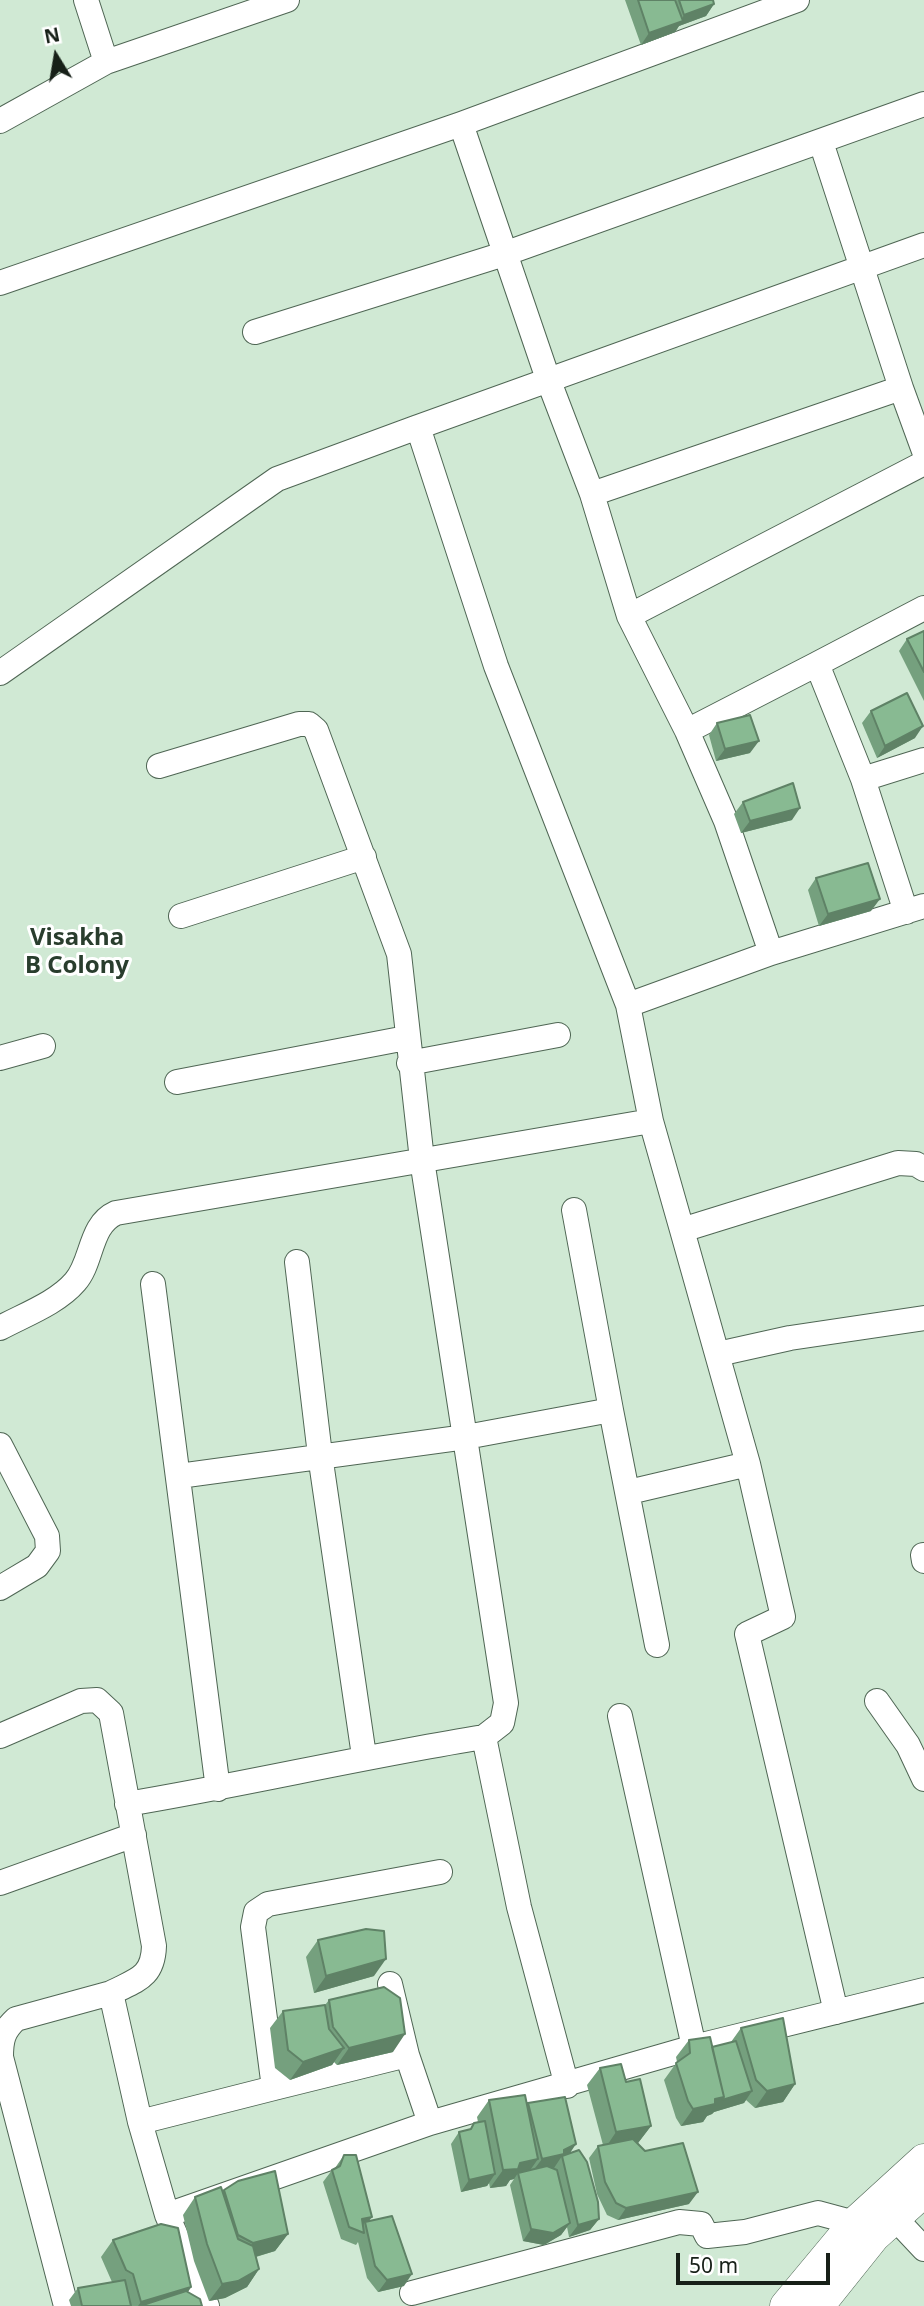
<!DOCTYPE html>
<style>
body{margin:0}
#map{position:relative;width:924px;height:2306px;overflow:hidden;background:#d0e9d4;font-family:"Noto Sans",sans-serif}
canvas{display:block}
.north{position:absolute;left:21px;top:21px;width:70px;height:70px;-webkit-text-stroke:5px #fff;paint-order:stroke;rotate:349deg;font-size:19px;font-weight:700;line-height:28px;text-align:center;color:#172018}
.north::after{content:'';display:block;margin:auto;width:24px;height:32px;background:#172018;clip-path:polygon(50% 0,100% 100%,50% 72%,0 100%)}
.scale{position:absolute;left:676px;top:2253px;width:154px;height:32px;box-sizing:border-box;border:4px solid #172018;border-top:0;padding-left:9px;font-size:21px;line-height:24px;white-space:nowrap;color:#172018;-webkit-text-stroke:5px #fff;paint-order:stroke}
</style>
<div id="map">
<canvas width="924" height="2306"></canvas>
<div class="north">N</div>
<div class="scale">50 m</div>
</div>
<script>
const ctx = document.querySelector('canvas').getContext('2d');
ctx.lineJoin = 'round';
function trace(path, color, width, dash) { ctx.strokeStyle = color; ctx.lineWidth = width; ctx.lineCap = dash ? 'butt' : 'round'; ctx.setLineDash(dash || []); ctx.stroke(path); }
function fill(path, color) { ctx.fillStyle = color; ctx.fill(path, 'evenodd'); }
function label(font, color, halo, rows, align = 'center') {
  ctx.font = font + ' "Noto Sans",sans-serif'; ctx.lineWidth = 6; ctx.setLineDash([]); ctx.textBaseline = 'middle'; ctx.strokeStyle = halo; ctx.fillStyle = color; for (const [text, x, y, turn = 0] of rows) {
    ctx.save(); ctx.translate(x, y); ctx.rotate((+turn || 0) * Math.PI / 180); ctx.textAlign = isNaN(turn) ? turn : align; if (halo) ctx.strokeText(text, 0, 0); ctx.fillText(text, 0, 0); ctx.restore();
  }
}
const minor = new Path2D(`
 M 86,0 L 106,62
 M 0,121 L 106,62 L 287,0
 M 461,124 L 548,379 L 592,494 L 629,616 L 687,731 L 726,821 L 771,953
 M 821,142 L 901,388
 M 0,283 L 461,124 L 797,0
 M 255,332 L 504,254 L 924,104
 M 592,494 L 901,388 L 924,451
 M 629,616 L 924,463
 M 0,673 L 277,479 L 418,427
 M 687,731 L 817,664
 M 159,766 L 299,724 L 309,724 L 316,730 L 399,954 L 422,1160 L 506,1703 L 502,1723 L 484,1737 L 519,1907 L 567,2086
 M 863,779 L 924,760
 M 906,912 L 863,779 L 817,664 L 924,608
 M 181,916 L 364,857
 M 628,1005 L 771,953 L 924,906
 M 0,1058 L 43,1046
 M 409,1063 L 558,1035
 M 177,1082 L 406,1038
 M 651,1121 L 628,1005 L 496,666 L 418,427 L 924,245
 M 297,1262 L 320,1455 L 364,1756
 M 153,1284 L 218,1789
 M 0,1328 C 24,1315 57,1303 75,1282 C 93,1262 89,1225 116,1213 L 651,1121 L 682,1230
 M 718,1354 L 790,1338 L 924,1318
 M 611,1410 L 657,1645
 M 0,1445 L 47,1536 L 48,1551 L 37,1566 L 0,1588
 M 748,1464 L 783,1617 L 747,1634 L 836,2012
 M 179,1476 L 466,1437 L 611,1410 L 574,1210
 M 629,1492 L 748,1464 L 682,1230 L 898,1163 L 916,1164 L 924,1169
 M 923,1555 L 924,1561
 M 877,1701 L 908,1745 L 924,1779
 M 620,1716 L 694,2047
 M 0,1736 L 81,1701 L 97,1700 L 111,1713 L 154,1946 C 153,1978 136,1980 111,1993 L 140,2122 L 167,2215 L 207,2306
 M 127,1804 C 247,1784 365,1756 484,1737
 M 0,1883 L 134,1835
 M 390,1984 L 407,2055 L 430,2123
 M 274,2088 L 407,2055
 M 140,2122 L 274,2088 L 253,1927 L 256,1912 L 268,1904 L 440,1872
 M 167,2215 L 430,2123 L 694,2047 L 924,1990
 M 893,2216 L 924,2249
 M 412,2293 L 679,2222 L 701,2224 L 707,2236 L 745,2232 L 818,2213 L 855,2223
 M 66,2306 L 1,2057 C 1,2040 3,2031 16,2019 L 111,1993`);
const major = new Path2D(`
 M 786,2306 L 855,2223 L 924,2160
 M 818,2306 L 874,2236 L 924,2191`);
const wall = new Path2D(`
 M 625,0 L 713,0 L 714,4 L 706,16 L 679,26 L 675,32 L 641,45 Z
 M 924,631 L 924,701 L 899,651 L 907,639 Z
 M 871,711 L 915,738 L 877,758 L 862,723 Z
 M 717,723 L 750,753 L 716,761 L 709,735 Z
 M 743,802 L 792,820 L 741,833 L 734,814 Z
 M 816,878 L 871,911 L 819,926 L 808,890 Z
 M 318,1940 L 374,1976 L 314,1993 L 306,1957 Z
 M 329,2000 L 393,2052 L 337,2065 L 334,2062 L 332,2065 L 290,2080 L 275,2068 L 270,2028 L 283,2011 L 325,2005 Z
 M 741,2028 L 795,2084 L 783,2102 L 755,2108 L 746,2100 L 744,2103 L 714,2112 L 712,2114 L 707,2116 L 703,2122 L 681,2126 L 676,2118 L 664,2080 L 677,2062 L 676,2057 L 689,2040 L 712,2047 L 731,2042 Z
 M 600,2068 L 626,2082 L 651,2126 L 638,2143 L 689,2204 L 618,2220 L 607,2215 L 597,2194 L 589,2158 L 598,2146 L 603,2145 L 587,2085 Z
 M 489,2100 L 527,2105 L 528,2103 L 570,2153 L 599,2219 L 590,2230 L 569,2237 L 567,2227 L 561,2235 L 544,2245 L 523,2241 L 510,2185 L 514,2179 L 510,2180 L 506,2186 L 490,2188 L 489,2183 L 487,2186 L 461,2192 L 451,2144 L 459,2132 L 470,2129 L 474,2123 L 478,2122 L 477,2117 Z
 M 344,2155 L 369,2221 L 404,2286 L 378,2292 L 367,2278 L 358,2242 L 356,2245 L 341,2239 L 323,2182 L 332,2170 L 335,2168 Z
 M 224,2190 L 288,2234 L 275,2251 L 256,2257 L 259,2269 L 247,2287 L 225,2298 L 209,2301 L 194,2261 L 183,2215 L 195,2197 L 222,2192 Z
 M 113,2240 L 191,2287 L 188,2292 L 202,2306 L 71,2306 L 69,2300 L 78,2288 L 112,2282 L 101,2257 Z`);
const shadedWall = new Path2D(`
 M 714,4 L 706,16 L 679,26 L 675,32 L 641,45 L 649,33 L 680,22 L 684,15 Z
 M 923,726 L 915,738 L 877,758 L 885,746 Z
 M 759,741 L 750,753 L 716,761 L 725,749 Z
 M 800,808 L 792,820 L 741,833 L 750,821 Z
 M 880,899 L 871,911 L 819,926 L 828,914 Z
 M 386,1959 L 374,1976 L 314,1993 L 326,1976 Z
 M 405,2034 L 393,2052 L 337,2065 L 349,2048 Z
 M 344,2048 L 332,2065 L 290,2080 L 303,2062 Z
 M 795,2084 L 783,2102 L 755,2108 L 767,2091 Z
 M 752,2091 L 744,2103 L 714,2112 L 712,2114 L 707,2116 L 703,2122 L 681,2126 L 693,2109 L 715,2099 Z
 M 651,2126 L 638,2143 L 604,2150 L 616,2132 Z
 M 576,2144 L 564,2162 L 562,2156 L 552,2171 L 529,2176 L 542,2159 Z
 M 538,2159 L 526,2176 L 518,2173 L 514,2179 L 510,2180 L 506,2186 L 490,2188 L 503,2170 L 520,2163 Z
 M 495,2174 L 487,2186 L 461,2192 L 469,2180 Z
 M 698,2192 L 689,2204 L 618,2220 L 626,2208 Z
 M 372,2217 L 366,2225 L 365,2222 L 360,2230 L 362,2219 Z
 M 599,2219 L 590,2230 L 569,2237 L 578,2225 Z
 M 570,2223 L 561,2235 L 544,2245 L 523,2241 L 531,2229 Z
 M 288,2234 L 275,2251 L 241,2261 L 253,2243 Z
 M 259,2269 L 247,2287 L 225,2298 L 209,2301 L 222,2284 Z
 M 412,2274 L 404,2286 L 378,2292 L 387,2280 Z
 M 191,2287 L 179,2305 L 146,2304 L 145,2306 L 138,2306 L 141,2302 Z`);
const building = new Path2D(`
 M 638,0 L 675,0 L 683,21 L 649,33 Z
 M 679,0 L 713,0 L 714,4 L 684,15 Z
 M 924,631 L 924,672 L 907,639 Z
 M 907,693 L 923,726 L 885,746 L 871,711 Z
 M 750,715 L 759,741 L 725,749 L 717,723 Z
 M 793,783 L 800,808 L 750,821 L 743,802 Z
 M 868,863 L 880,899 L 828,914 L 816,878 Z
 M 366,1929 L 384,1931 L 386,1959 L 326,1976 L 318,1940 Z
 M 384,1987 L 400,1998 L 405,2034 L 349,2048 L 333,2027 L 329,2000 Z
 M 325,2005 L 329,2029 L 344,2048 L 303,2062 L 288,2050 L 283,2011 Z
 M 783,2018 L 795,2084 L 767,2091 L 756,2080 L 741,2028 Z
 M 710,2037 L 724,2097 L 715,2099 L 715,2104 L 693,2109 L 688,2101 L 676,2063 L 690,2053 L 689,2040 Z
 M 736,2041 L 752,2091 L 722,2100 L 724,2097 L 712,2047 Z
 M 621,2064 L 626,2082 L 640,2079 L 651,2126 L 616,2132 L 600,2068 Z
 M 525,2095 L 538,2159 L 520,2163 L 518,2169 L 503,2170 L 489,2100 Z
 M 565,2097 L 576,2144 L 564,2150 L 564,2154 L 542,2159 L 528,2103 Z
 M 485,2121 L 495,2174 L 469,2180 L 459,2132 L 471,2129 L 474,2123 Z
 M 633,2139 L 645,2151 L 683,2143 L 698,2192 L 626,2208 L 616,2203 L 605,2182 L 598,2146 Z
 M 579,2150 L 587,2162 L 598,2202 L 599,2219 L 578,2225 L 562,2156 Z
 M 344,2155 L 356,2155 L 372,2217 L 362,2219 L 364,2233 L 349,2227 L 332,2170 L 340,2166 Z
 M 547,2166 L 557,2170 L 570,2223 L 553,2233 L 531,2229 L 518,2173 Z
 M 275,2171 L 288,2234 L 253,2243 L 238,2235 L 224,2190 L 238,2181 Z
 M 221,2187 L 238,2239 L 253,2246 L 259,2269 L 238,2281 L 222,2284 L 207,2244 L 195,2197 Z
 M 392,2216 L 412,2274 L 387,2280 L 375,2266 L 365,2222 Z
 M 161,2224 L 178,2228 L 191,2287 L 141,2302 L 133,2274 L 126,2270 L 113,2240 Z
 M 125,2280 L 131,2306 L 82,2306 L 78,2288 Z
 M 186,2291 L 200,2299 L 202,2306 L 146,2306 L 146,2304 Z`);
const neighbourhoodNames = [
 ["Visakha",77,938],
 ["B Colony",77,966]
];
trace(minor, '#4f6654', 26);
trace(major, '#4f6654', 33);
trace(minor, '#fff', 24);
trace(major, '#fff', 32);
fill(wall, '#75a07e');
fill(shadedWall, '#5f8266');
fill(building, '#88ba92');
trace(building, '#5f8266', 2);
label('bold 24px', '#293d2d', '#fff', neighbourhoodNames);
</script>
